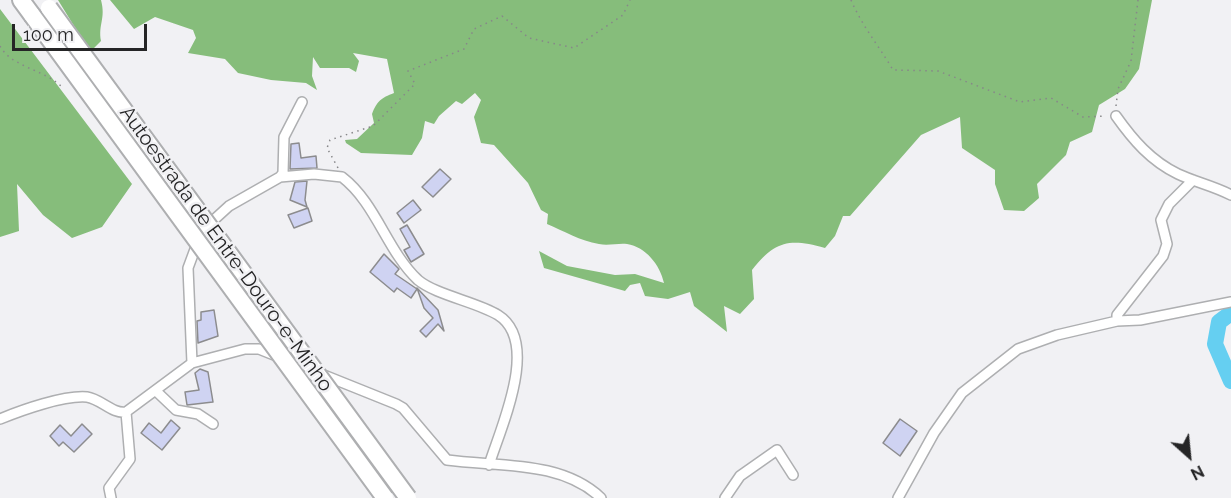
<!DOCTYPE html>
<style>
body{margin:0}
#map{position:relative;width:1231px;height:498px;overflow:hidden;background:#f1f1f4;font-family:Raleway,sans-serif}
canvas{display:block}
.north{position:absolute;left:1159px;top:426px;width:60px;height:60px;-webkit-text-stroke:4px #f1f1f4;paint-order:stroke;rotate:153deg;font-size:16px;font-weight:700;line-height:24px;text-align:center;color:#252526}
.north::after{content:'';display:block;margin:auto;width:21px;height:27px;background:#252526;clip-path:polygon(50% 0,100% 100%,50% 72%,0 100%)}
.scale{position:absolute;left:12px;top:24px;width:135px;height:27px;box-sizing:border-box;border:3px solid #252526;border-top:0;padding-left:8px;font-size:18px;line-height:21px;white-space:nowrap;color:#252526;-webkit-text-stroke:4px #f1f1f4;paint-order:stroke}
</style>
<div id="map">
<canvas width="1231" height="498"></canvas>
<div class="north">N</div>
<div class="scale">100 m</div>
</div>
<script>
const ctx = document.querySelector('canvas').getContext('2d');
ctx.lineJoin = 'round';
function fill(path, color) { ctx.fillStyle = color; ctx.fill(path, 'evenodd'); }
function trace(path, color, width, dash) { ctx.strokeStyle = color; ctx.lineWidth = width; ctx.lineCap = dash ? 'butt' : 'round'; ctx.setLineDash(dash || []); ctx.stroke(path); }
function label(font, color, halo, rows, align = 'center') {
  ctx.font = font + ' Raleway,sans-serif'; ctx.lineWidth = 5; ctx.setLineDash([]); ctx.textBaseline = 'middle'; ctx.strokeStyle = halo; ctx.fillStyle = color; for (const [text, x, y, turn = 0] of rows) {
    ctx.save(); ctx.translate(x, y); ctx.rotate((+turn || 0) * Math.PI / 180); ctx.textAlign = isNaN(turn) ? turn : align; if (halo) ctx.strokeText(text, 0, 0); ctx.fillText(text, 0, 0); ctx.restore();
  }
}
const forest = new Path2D(`
 M 58,0 L 101,0 C 106,19 98,24 101,41 L 90,52 Z
 M 110,0 L 1152,0 L 1139,69 L 1125,89 L 1099,105 L 1092,132 L 1070,142 L 1066,155 L 1037,184 L 1039,198 L 1024,211 L 1004,210 L 995,184 L 995,170 L 962,148 L 960,117 L 921,135 L 850,216 L 843,216 L 835,236 L 825,248 C 789,238 775,241 752,270 L 754,299 L 740,314 L 724,306 L 727,332 L 694,306 L 690,292 L 668,299 L 645,296 L 640,283 L 630,285 L 625,291 L 544,268 L 539,251 L 567,266 L 615,275 L 635,274 L 664,283 C 660,265 646,247 627,244 C 618,243 608,246 599,244 C 580,241 564,231 547,224 L 548,214 L 541,210 L 528,183 L 494,145 L 481,143 L 474,117 L 481,100 L 475,93 L 462,104 L 456,101 L 439,116 L 434,124 L 425,121 L 422,138 L 412,155 L 361,153 L 346,143 L 345,140 L 357,139 L 374,123 L 372,114 C 377,101 381,98 394,93 L 387,59 L 353,53 L 359,61 L 356,72 L 349,68 L 320,68 L 313,57 L 312,76 L 317,90 L 306,83 L 271,80 L 238,73 L 225,59 L 188,53 L 196,38 L 193,30 L 155,17 L 134,29 Z
 M 0,9 L 132,184 L 102,227 L 72,238 L 43,215 L 17,184 L 19,231 L 0,237 Z`);
const river = new Path2D(`
 M 1231,313 L 1219,322 L 1215,344 L 1231,381`);
const building = new Path2D(`
 M 299,143 L 301,158 L 316,156 L 317,168 L 290,169 L 291,144 Z
 M 440,169 L 451,179 L 433,197 L 422,187 Z
 M 307,181 L 305,200 L 307,207 L 290,200 L 295,182 Z
 M 413,200 L 421,210 L 404,223 L 397,213 Z
 M 308,208 L 312,221 L 294,228 L 288,215 Z
 M 407,225 L 424,254 L 411,262 L 404,250 L 410,247 L 400,229 Z
 M 384,254 L 399,269 L 395,274 L 417,289 L 411,298 L 397,288 L 394,292 L 370,272 Z
 M 417,288 L 438,310 L 444,331 L 438,324 L 426,337 L 420,331 L 433,318 L 424,308 Z
 M 214,310 L 218,336 L 198,343 L 197,321 L 201,320 L 201,312 Z
 M 200,369 L 208,372 L 213,402 L 187,405 L 185,392 L 199,390 L 195,373 Z
 M 900,419 L 917,431 L 900,456 L 883,443 Z
 M 171,420 L 180,428 L 162,450 L 141,433 L 149,423 L 161,433 Z
 M 82,424 L 92,434 L 74,452 L 63,442 L 59,446 L 50,436 L 60,425 L 71,436 Z`);
const path = new Path2D(`
 M 851,0 C 862,26 879,46 893,70 L 938,71 L 1020,102 L 1051,98 L 1083,117 L 1106,116
 M 0,46 C 12,68 45,69 63,88
 M 1116,106 L 1118,89 L 1131,61 L 1138,0
 M 338,168 L 327,148 L 330,140 L 373,126 L 415,84 L 408,71 L 464,49 L 474,29 L 502,16 L 529,38 L 574,48 L 623,15 L 630,0`);
const minor = new Path2D(`
 M 1116,116 C 1133,140 1151,161 1178,174 C 1195,182 1214,186 1231,195
 M 280,177 L 314,174 L 342,177 C 376,203 387,251 418,280 C 436,295 477,302 498,315 C 541,342 500,429 489,465
 M 206,227 L 229,206 L 280,177 L 283,173 L 284,137 L 302,102
 M 1117,321 L 1117,315 L 1163,256 L 1167,244 L 1161,220 L 1169,204 L 1193,180
 M 192,363 L 188,268 L 198,241
 M 156,391 L 176,410 L 198,414 L 213,424
 M 0,419 C 22,410 64,395 87,397 C 101,399 112,414 126,412 L 192,363 L 245,349 L 259,349 L 396,404 L 403,408 L 447,460 C 498,467 561,460 601,498
 M 111,498 L 109,488 L 130,459 L 126,412
 M 725,498 L 740,476 L 777,450 L 793,475
 M 898,498 L 934,433 L 962,393 L 1018,349 L 1057,335 L 1117,321 L 1140,320 L 1231,302`);
const motorway = new Path2D(`
 M 21,0 L 32,15`);
const motorwayBridge = new Path2D(`
 M 49,8 L 408,498
 M 32,15 L 385,498`);
const streetNames = [
 ["Autoestrada de Entre-Douro-e-Minho",226,249,54]
];
fill(forest, '#86bd7b');
trace(river, '#65cff1', 16);
fill(building, '#cfd3f2');
trace(building, '#8c8c8e', 1.5);
trace(minor, '#aeafb1', 12);
trace(motorway, '#aeafb1', 20);
trace(path, '#878789', 1.5, [1.5, 4.5]);
trace(minor, '#fff', 9);
trace(motorway, '#fff', 16);
trace(motorwayBridge, '#aeafb1', 20, []);
trace(motorwayBridge, '#fff', 16);
label('20px', '#252526', '#f1f1f4', streetNames);
</script>
